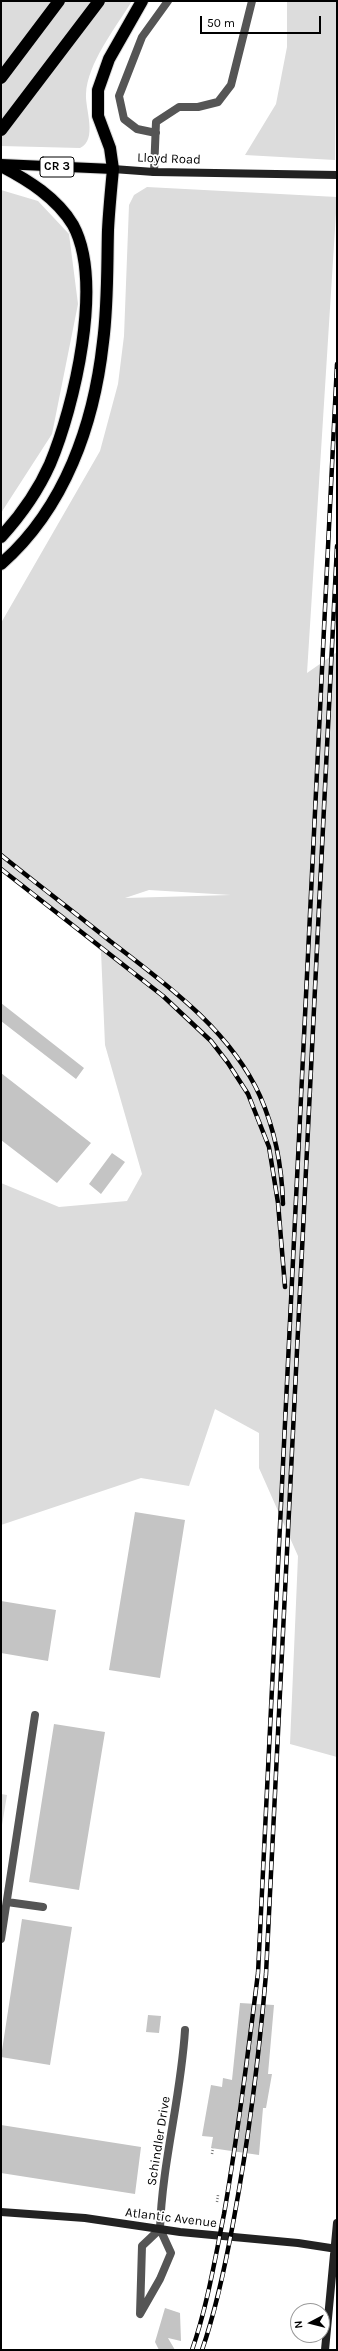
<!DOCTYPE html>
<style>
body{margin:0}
#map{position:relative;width:338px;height:2351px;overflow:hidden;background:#fff;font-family:Karla,sans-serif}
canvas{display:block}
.frame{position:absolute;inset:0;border:2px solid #000;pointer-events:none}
.north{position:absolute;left:290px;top:2303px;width:40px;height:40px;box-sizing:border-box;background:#fff;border:1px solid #999;border-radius:50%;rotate:263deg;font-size:11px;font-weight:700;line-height:16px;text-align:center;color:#000}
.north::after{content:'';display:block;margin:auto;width:14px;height:18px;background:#000;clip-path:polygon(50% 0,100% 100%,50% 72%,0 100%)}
.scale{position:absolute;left:200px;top:16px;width:121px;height:18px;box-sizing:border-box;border:2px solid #000;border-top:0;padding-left:5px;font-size:12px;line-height:14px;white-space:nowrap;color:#000;-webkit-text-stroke:3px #fff;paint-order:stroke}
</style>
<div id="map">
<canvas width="338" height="2351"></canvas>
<div class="frame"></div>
<div class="north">N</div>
<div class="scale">50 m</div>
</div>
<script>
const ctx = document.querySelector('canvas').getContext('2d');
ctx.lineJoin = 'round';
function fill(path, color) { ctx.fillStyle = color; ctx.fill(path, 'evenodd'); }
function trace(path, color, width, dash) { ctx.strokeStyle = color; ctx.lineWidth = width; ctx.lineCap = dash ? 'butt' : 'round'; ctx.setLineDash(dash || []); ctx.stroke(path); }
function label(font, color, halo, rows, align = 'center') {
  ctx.font = font + ' Karla,sans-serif'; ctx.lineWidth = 3.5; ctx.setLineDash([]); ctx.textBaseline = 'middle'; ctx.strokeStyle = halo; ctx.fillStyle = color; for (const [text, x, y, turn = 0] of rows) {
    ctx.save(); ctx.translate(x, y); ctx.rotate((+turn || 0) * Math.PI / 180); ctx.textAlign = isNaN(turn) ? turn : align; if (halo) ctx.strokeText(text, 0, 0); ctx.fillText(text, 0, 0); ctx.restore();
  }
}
const green = new Path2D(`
 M 1,1 L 132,1 C 116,27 87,64 86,94 C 85,109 98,140 80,148 L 1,146 Z
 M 287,1 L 337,1 L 335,160 L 245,155 L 276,104 L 287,47 Z
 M 147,187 L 337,197 L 307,673 L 337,652 L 337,1757 L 290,1744 L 298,1556 L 259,1468 L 259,1433 L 215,1409 L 189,1486 L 141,1478 L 1,1525 L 1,1183 L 59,1207 L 127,1201 L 142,1174 L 105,1045 L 101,951 L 1,868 L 1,623 L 100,451 L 118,384 L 124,336 L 129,205 L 134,195 ZM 149,890 L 231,895 L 125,898 Z
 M 1,190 L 38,201 L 69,234 L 78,304 L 52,434 L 1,513 Z
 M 1,1794 L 7,1795 L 1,1831 Z`);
const building = new Path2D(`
 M 1,1003 L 84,1068 L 76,1079 L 1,1021 Z
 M 1,1073 L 91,1143 L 57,1183 L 1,1140 Z
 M 112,1153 L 125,1162 L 101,1194 L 89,1184 Z
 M 135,1512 L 185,1520 L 160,1678 L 109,1670 Z
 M 1,1601 L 56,1610 L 48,1661 L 1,1653 Z
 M 54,1724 L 105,1732 L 79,1890 L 29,1882 Z
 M 22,1919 L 72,1927 L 50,2065 L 1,2057 Z
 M 240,2003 L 274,2005 L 268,2074 L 272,2074 L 266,2108 L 263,2108 L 259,2155 L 211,2148 L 213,2137 L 202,2136 L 211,2085 L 222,2087 L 223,2078 L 232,2080 Z
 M 148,2015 L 161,2016 L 159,2033 L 146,2032 Z
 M 1,2125 L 141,2147 L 135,2194 L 1,2173 Z
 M 165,2308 L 180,2313 L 181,2341 L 168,2338 L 175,2350 L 159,2350 L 155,2342 Z`);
const path = new Path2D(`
 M 212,2154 L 213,2148
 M 217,2202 L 218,2195`);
const lane = new Path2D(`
 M 156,133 L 137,129 L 124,119 L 119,96 L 142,37 L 168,1
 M 154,172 L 156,122 L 179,107 L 198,107 L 218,102 L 231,85 L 252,1
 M 160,2229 L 171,2253 L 160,2279 L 140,2314 L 142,2246 Z`);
const street = new Path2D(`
 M 7,1902 L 43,1907
 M 1,1939 L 35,1715
 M 160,2229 C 162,2163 181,2097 185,2030`);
const secondary = new Path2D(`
 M 113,169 L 154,172 L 337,175
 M 1,2212 L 85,2218 L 180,2232 L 298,2243 L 337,2249
 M 325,2350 L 337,2223`);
const primary = new Path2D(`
 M 1,164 L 113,169`);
const highway = new Path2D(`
 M 1,78 L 59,1
 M 1,130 L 99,1
 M 1,166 C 28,180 57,198 73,225 C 104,282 74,407 50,464 C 38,491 21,515 1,537
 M 1,564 C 65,508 94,424 103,342 C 108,304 107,267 108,230 C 109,210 111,190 113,169 L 110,148 L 98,116 L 98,90 L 109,59 L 142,1`);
const rail = new Path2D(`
 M 1,855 C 37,884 74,912 110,941 C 166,984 230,1030 260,1096 C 275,1130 282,1167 283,1204
 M 1,869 L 163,996 L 211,1041 L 228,1063 L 248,1094 L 269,1147 L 278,1203 L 285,1287
 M 192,2350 C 207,2307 215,2259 224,2214 C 238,2134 248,2054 258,1973 L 337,364
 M 202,2350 C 217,2307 226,2262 234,2218 C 249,2137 259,2056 266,1974 L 337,546`);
const shields = [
 [57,167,34]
];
const shieldNames = [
 ["CR 3",57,167]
];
const streetNames = [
 ["Lloyd Road",169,159,2],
 ["Schindler Drive",159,2141,-81],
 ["Atlantic Avenue",171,2218,7]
];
fill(green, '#dcdcdc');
fill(building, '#c4c4c4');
trace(primary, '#dbdbdb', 12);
trace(highway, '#dbdbdb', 14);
trace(path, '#777', 2.5, [1, 2]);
trace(lane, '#555', 8);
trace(street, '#555', 8);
trace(secondary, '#222', 8);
trace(primary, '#000', 10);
trace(highway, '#000', 12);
trace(rail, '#000', 4.5);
trace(rail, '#fff', 3, [9]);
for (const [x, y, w] of shields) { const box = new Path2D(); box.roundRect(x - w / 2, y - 10, w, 20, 3); ctx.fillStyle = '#fff'; ctx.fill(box); trace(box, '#000', 1); }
label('bold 12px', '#000', null, shieldNames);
label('13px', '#000', '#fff', streetNames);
</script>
